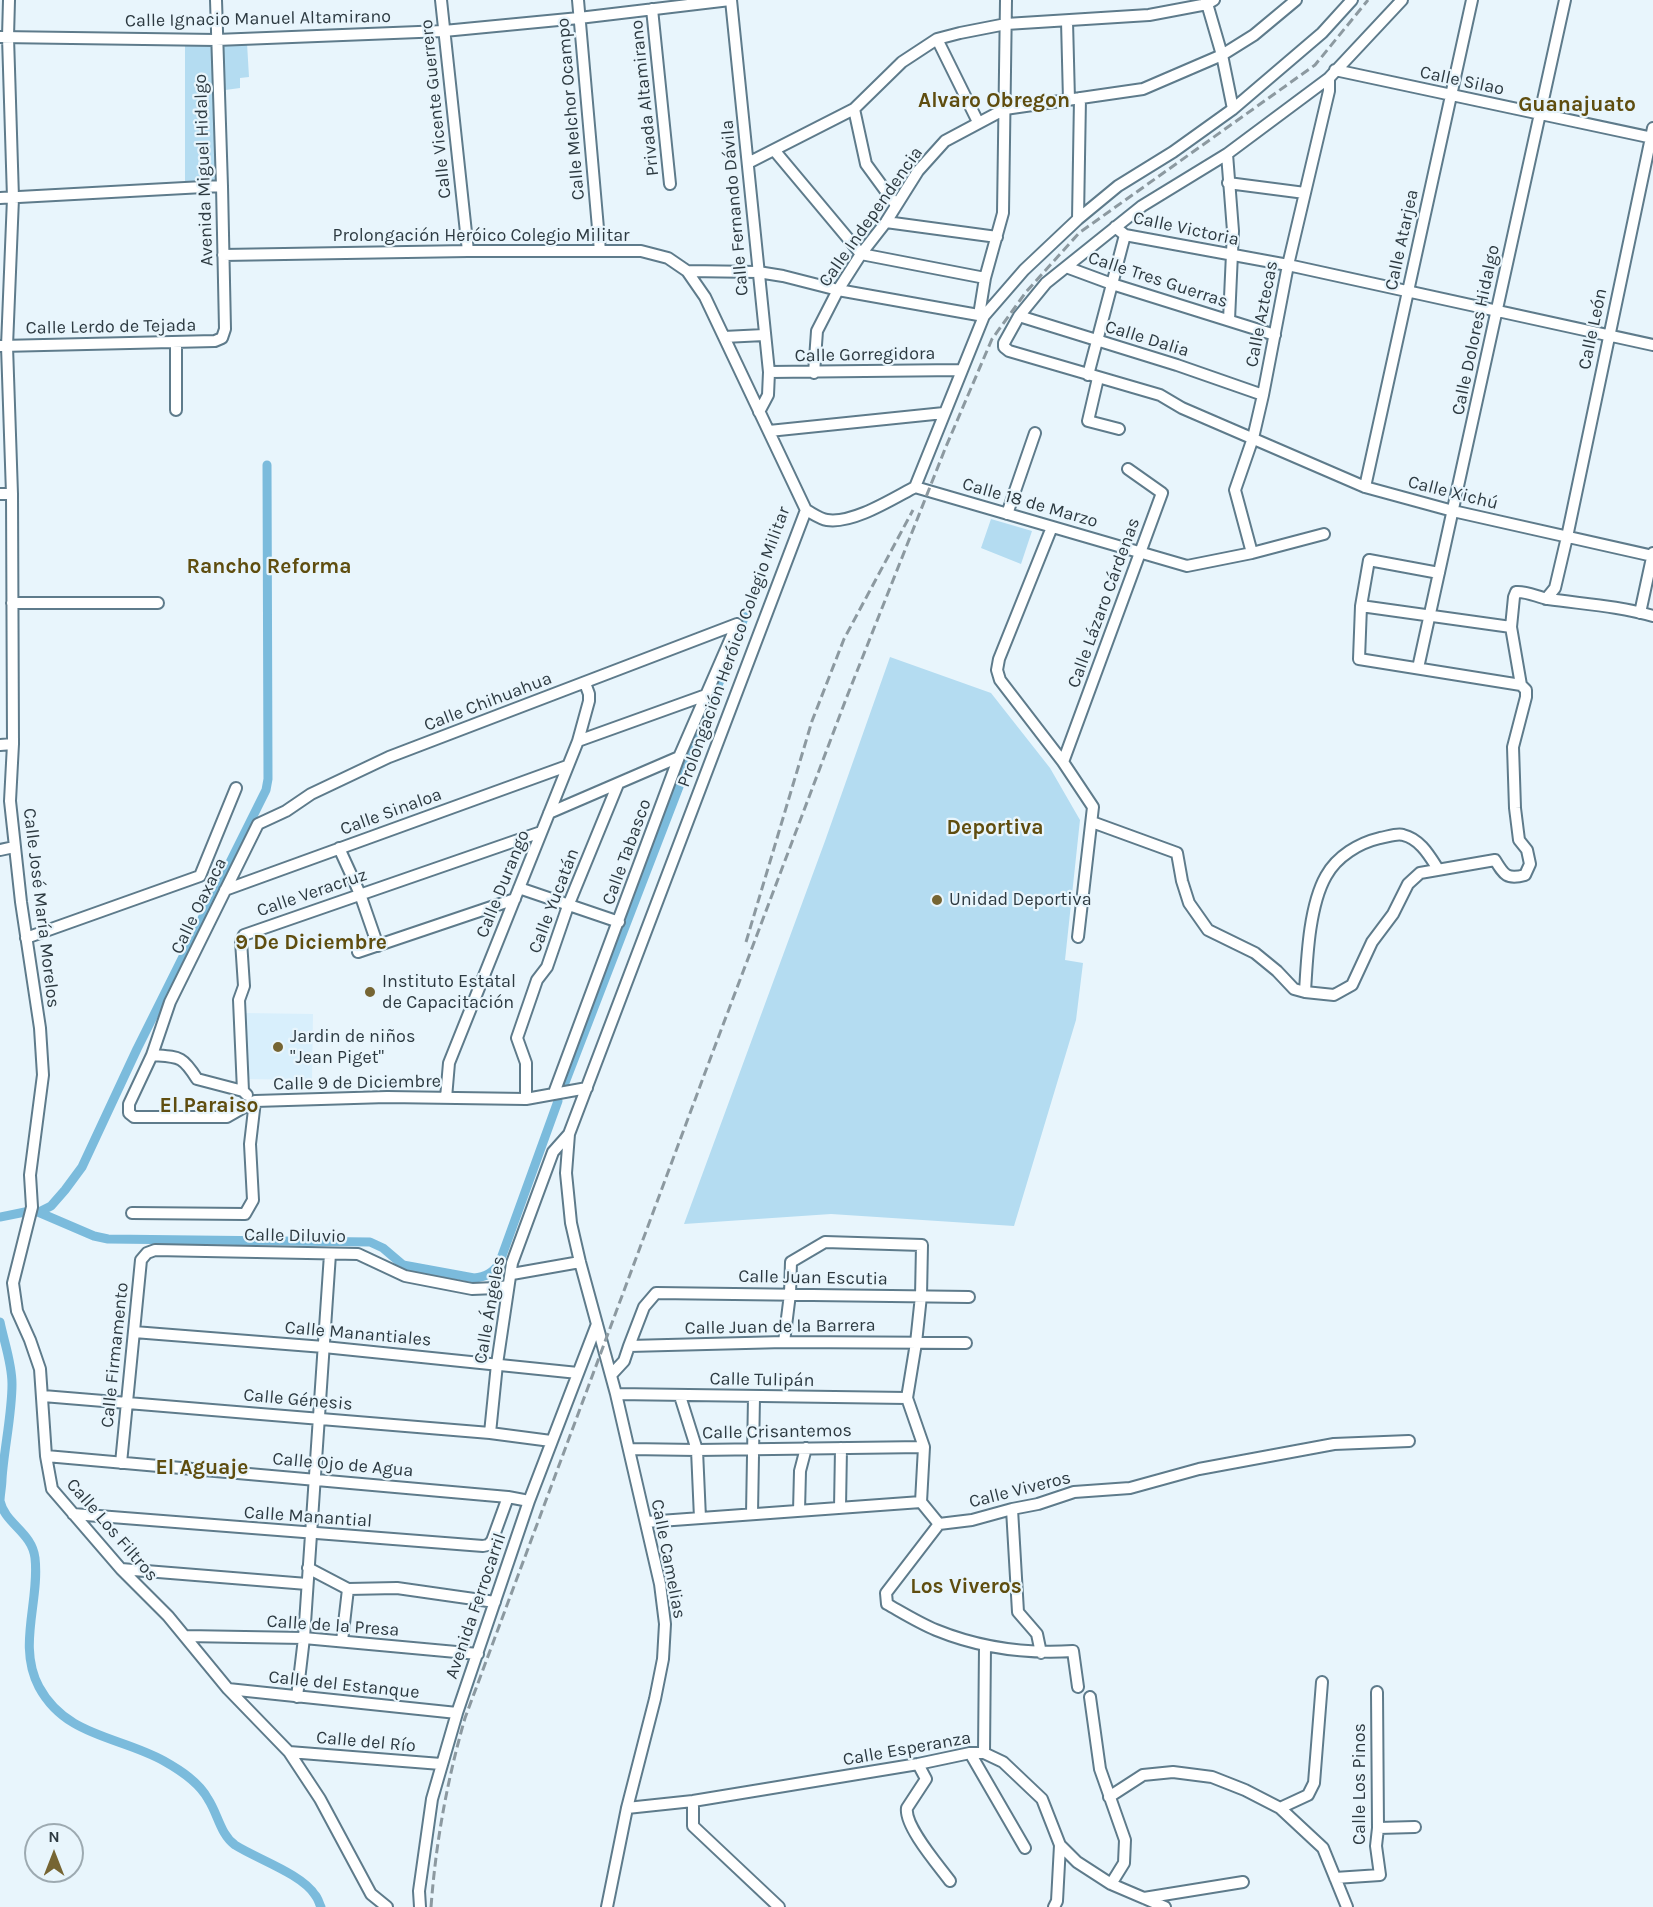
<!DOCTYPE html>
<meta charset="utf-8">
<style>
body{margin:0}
#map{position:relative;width:1653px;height:1907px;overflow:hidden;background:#e8f5fc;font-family:Karla,sans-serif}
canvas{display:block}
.north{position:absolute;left:24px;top:1823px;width:60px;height:60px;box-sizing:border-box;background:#e8f5fc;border:2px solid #9daab1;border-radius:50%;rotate:0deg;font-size:16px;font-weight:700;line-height:24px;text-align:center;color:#2d3a41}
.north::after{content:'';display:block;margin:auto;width:21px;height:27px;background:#766533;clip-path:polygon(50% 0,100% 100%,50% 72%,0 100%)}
</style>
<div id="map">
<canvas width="1653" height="1907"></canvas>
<div class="north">N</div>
</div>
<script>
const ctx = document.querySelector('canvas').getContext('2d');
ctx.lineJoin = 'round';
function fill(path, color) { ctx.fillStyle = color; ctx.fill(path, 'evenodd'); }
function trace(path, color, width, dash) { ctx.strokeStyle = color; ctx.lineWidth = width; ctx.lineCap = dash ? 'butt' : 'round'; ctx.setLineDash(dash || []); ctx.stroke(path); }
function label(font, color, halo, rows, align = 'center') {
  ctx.font = font + ' Karla,sans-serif'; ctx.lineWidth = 4.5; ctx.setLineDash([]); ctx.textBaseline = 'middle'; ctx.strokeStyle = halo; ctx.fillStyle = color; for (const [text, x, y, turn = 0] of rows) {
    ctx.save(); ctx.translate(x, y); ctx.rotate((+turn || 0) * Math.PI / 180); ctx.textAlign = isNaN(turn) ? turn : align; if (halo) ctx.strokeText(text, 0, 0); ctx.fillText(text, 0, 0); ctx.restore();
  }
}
const built = new Path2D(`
 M 243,1013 L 313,1014 L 312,1080 L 243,1079 Z`);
const green = new Path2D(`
 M 213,43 L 216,182 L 185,183 L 185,44 Z
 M 219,43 L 247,43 L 249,77 L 240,78 L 240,88 L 218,91 Z
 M 991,519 L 1032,531 L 1021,564 L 981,548 Z
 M 890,657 L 991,693 L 1050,768 L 1080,820 L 1065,960 L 1083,963 L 1076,1020 L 1014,1226 L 831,1214 L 684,1224 L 825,841 Z`);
const canal = new Path2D(`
 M 563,1088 L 746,613
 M 38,1212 L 94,1236 L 108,1239 L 370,1242 L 383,1248 L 403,1265 L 474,1278 C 486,1277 492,1273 499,1264 L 558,1101
 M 39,1212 L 51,1206 L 65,1190 L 82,1167 L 137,1049 L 266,790 L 268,779 L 267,465
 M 0,1217 L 25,1212
 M 0,1322 C 4,1342 12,1363 12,1384 C 12,1414 4,1449 2,1479 C 2,1486 0,1495 0,1501 C 5,1524 32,1532 35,1558 C 40,1601 17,1646 39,1687 C 66,1737 119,1736 164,1761 C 180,1770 199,1782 208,1799 C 218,1814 220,1834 235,1845 C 257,1859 302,1874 315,1895 C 318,1898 319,1903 321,1907`);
const minor = new Path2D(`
 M 9,0 L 8,37 L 13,198 L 7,346 L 12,494 L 13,744 L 10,801 L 21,902 L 40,1028 L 43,1075 L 30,1175 L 32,1207 L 13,1283 L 17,1311 L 30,1340 L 40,1369 L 46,1456 L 52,1489 L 121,1569 L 168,1616 L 228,1689 L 289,1752 L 320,1799 L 371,1894 L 387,1907
 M 441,0 L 468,251
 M 578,0 L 600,251
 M 731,0 L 769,372 L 768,395 L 759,412
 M 1206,0 L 1222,55 L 1233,109
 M 1402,0 L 1329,78 L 1227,154 L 1142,206 L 1046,283 L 1019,316 L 1004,343 L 1004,347 L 1009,351 L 1160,395 L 1182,408 L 1365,487 L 1453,511 L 1653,556
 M 652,9 L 670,184
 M 1067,21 L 1069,100
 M 0,37 L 216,40 L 444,31 L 579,18 L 730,0
 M 937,39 L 978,122
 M 1335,70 L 1653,138
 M 854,109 L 866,164 L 896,205
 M 774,150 L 861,254 L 985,278
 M 1227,154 L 1233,231 L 1229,320
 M 748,163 L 854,109 L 902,62 L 937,39 L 960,33 L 1006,24 L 1149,15 L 1207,4 L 1214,0
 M 1228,183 L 1305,193
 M 0,198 L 222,186
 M 1078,219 L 1080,98
 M 886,222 L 997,237
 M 1115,227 L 1125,235 L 1288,265 L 1653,345
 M 223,255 L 468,251 L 641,251 L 668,258 L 687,271 L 705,297 L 806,510 L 569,1134 L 566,1173 L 571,1223 L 580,1262 L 616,1394 L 660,1584 L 665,1624 L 663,1659 L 655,1699 L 627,1808 L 607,1907
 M 1066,267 L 1112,284 L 1275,335
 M 687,271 L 758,272 L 783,276 L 838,290 L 984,316
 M 979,315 L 985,278 L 1003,213 L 1006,0
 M 1019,316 L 1177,365 L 1263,395
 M 724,337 L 764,335
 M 1,346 L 215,341 L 222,338 L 225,329 L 222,186 L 216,0
 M 769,372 L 961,370
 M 814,373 L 817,331 L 838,290 L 861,254 L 886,222 L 918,171 L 945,141 L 1005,109 L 1143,89 L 1222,55 L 1254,35 L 1296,0
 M 1088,375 L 1125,235
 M 1098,378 L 1088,421 L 1119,429
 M 176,410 L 176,342
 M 769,431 L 944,413
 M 915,487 L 984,316 L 1024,270 L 1078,219 L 1118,186 L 1173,152 L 1233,109 L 1322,33 L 1352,0
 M 1365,487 L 1472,0
 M 0,494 L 12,494
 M 806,510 C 812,513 820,519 827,520 C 853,524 892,499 915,487 L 1187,566 L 1252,553 L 1324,534
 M 1007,514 L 1035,433
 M 1052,527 L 999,659 L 997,670 L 1000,680 L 1063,762 L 1093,807 L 1078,937
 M 1252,553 L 1235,490 L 1253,438 L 1263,395 L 1288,265 L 1329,91 L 1329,78
 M 1439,573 L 1369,560 L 1361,606 L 1359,659 L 1521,685
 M 1546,599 L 1555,588 L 1567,537 L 1653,128
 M 12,603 L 158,603
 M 1361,606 L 1511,627
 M 1640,613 L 1653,553
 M 1418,668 L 1565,0
 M 578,741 L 706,695
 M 0,745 L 13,744
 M 1063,762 L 1162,493 L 1128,469
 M 549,813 L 679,757
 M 1092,822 L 1177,853 L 1182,881 L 1189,903 L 1208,930 L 1255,953 L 1277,971 L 1294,989 L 1305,992 L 1334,995 L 1352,985 L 1372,942 L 1393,914 L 1408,884 L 1420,873 L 1495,860 C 1504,875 1507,880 1525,875 L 1530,864 L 1527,850 L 1519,840 L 1515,808 L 1513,747 L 1526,697 L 1526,690 L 1521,685 L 1511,627 L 1514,597 L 1516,592 C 1527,591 1537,597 1548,599 C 1583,604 1619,606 1653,616
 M 339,848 L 360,894 L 378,946
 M 0,850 L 14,847
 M 519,888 L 619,922
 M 225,890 L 567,766
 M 26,938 L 200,876 L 236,788
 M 358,952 L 515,899
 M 1305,992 C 1307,958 1309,906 1326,876 C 1337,856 1359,843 1380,838 C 1387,837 1397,833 1403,835 C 1420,839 1429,855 1438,869
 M 152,1055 C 179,1057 182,1055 197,1079 L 243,1091 L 247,1095
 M 587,1088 L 526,1099 L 387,1097 L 255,1101 L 227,1117 L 134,1117 L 129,1113 L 129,1104 L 152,1055 L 170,1002 L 258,824 L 286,811 L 311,794 L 389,757 L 737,624
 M 243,1091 L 239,1000 L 244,986 L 241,941 L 244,935 L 541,832
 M 554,1093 L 679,757 L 737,624
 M 446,1098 L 449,1063 L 578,741 L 589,701 L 589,694 L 585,683
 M 526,1099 L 526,1063 L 517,1038 L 537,980 L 547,967 L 568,906 L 618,784
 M 132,1213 L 245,1214 L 253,1200 L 250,1144 L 255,1101
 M 512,1274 L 580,1262
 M 134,1332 L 324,1347 L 578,1373
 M 784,1342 L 790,1294 L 791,1262 L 825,1242 L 922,1245 L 921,1296 L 916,1343 L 907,1398 L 924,1447 L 921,1502
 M 629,1346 L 644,1307 L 656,1293 L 969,1297
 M 611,1375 L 624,1361 L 629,1346 L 784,1342 L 966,1343
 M 616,1394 L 907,1398
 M 43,1396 L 490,1433 L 551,1441
 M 680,1396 L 697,1450 L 700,1518
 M 490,1433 L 497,1364 L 512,1263 L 553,1152 L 569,1134
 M 629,1449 L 697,1450 L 924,1447
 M 46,1456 L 508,1497 L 529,1501
 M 121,1463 L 141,1260 L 147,1253 L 155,1250 L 358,1254 L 405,1276 L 472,1289 L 496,1288 L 508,1286
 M 840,1508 L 841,1448
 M 1012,1509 L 1018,1612 L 1037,1634 L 1041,1653
 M 799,1511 L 800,1471 L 806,1448
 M 73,1514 L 483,1546 L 488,1545 L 492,1541 L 508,1497
 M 752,1514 L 754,1397
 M 646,1522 L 921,1502 L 939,1524 L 972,1520 L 1012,1509 L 1038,1504 L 1074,1492 L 1130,1488 L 1199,1469 L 1334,1444 L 1409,1441
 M 939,1524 L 886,1593 L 887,1604 C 903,1613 919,1623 936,1630 C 980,1648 1026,1654 1073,1651 L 1078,1687
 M 308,1568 L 348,1589 L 397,1588 L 495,1602
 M 121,1569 L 307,1584
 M 185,1636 L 304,1638 L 478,1654
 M 342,1641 L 348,1589
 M 228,1689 L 457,1713
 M 297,1697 L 304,1638 L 330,1254
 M 1090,1697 L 1100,1769 L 1125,1840 L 1124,1863 L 1111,1884
 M 289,1752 L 441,1764
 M 970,1753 L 1025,1848
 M 984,1753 L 985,1646
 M 918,1764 L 926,1779 L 907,1808 C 904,1826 939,1866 950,1881
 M 1109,1797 L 1143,1775 L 1173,1772 L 1212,1777 L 1245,1790 L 1280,1808 L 1323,1848 L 1347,1907
 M 693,1801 L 693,1826 L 779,1907
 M 627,1808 L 693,1801 L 918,1764 L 970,1753 L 984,1753 L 1003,1762 L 1042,1799 L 1060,1845 L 1077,1862 L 1111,1884 L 1165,1907
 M 1280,1808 L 1308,1795 L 1314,1783 L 1322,1682
 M 1378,1828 L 1415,1827
 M 1335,1878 L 1380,1875 L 1376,1846 L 1378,1828 L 1377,1692
 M 1144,1898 L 1243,1882
 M 420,1907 L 419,1891 L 432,1799 L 457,1713 L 529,1501 L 597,1324
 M 1054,1907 L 1057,1901 L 1060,1845`);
const rail = new Path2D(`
 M 746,942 L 812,721 L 844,639 L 913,510
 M 431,1907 C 436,1841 447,1781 465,1718 L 712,1054 L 846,699 L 945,449 L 992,339 L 1026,292 L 1079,233 L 1315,65 L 1368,0`);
const markers = [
 [937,900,6,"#766533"],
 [370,992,6,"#766533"],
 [278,1047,6,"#766533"]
];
const streetNames = [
 ["Calle Ignacio Manuel Altamirano",258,19,-1],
 ["Calle Silao",1462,81,12],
 ["Privada Altamirano",645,98,-96],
 ["Calle Vicente Guerrero",436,109,-96],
 ["Calle Melchor Ocampo",571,109,-95],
 ["Avenida Miguel Hidalgo",204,170,-92],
 ["Calle Fernando Dávila",735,208,-95],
 ["Calle Independencia",871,217,-55],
 ["Calle Victoria",1186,229,12],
 ["Prolongación Heróico Colegio Militar",481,236],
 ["Calle Atarjea",1402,240,-78],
 ["Calle Tres Guerras",1158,280,18],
 ["Calle Aztecas",1262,314,-79],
 ["Calle Lerdo de Tejada",111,327,-1],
 ["Calle León",1593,329,-78],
 ["Calle Dolores Hidalgo",1476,330,-78],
 ["Calle Dalia",1147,339,17],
 ["Calle Gorregidora",865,355,-1],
 ["Calle Xichú",1453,493,14],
 ["Calle 18 de Marzo",1030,503,16],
 ["Calle Lázaro Cárdenas",1104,603,-70],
 ["Prolongación Heróico Colegio Militar",734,647,-70],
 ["Calle Chihuahua",488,702,-21],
 ["Calle Sinaloa",391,812,-20],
 ["Calle Tabasco",627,852,-70],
 ["Calle Durango",503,884,-68],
 ["Calle Veracruz",312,893,-19],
 ["Calle Yucatán",554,901,-69],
 ["Calle Oaxaca",199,906,-64],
 ["Calle José María Morelos",41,908,83],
 ["Calle 9 de Diciembre",357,1083,-1],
 ["Calle Diluvio",295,1236,1],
 ["Calle Juan Escutia",813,1278,1],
 ["Calle Ángeles",490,1310,-80],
 ["Calle Juan de la Barrera",780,1327,-1],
 ["Calle Manantiales",358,1334,5],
 ["Calle Firmamento",115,1355,-84],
 ["Calle Tulipán",762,1380,1],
 ["Calle Génesis",298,1400,5],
 ["Calle Crisantemos",777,1432,-1],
 ["Calle Ojo de Agua",343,1465,5],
 ["Calle Viveros",1020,1490,-14],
 ["Calle Manantial",308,1517,4],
 ["Calle Los Filtros",112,1530,49],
 ["Calle Camelias",668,1559,79],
 ["Avenida Ferrocarril",476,1606,-71],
 ["Calle de la Presa",333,1626,4],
 ["Calle del Estanque",344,1685,6],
 ["Calle del Río",366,1742,5],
 ["Calle Esperanza",907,1749,-10],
 ["Calle Los Pinos",1360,1784,-90]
];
const poiNames = [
 ["Unidad Deportiva",949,900],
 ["Instituto Estatal",382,982],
 ["de Capacitación",382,1003],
 ["Jardin de niños",290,1037],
 ["\"Jean Piget\"",290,1058]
];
const quarterNames = [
 ["Alvaro Obregon",994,101],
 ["Guanajuato",1577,105],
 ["Rancho Reforma",269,567],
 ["Deportiva",995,828],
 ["9 De Diciembre",311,943],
 ["El Paraiso",209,1106],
 ["El Aguaje",202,1468],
 ["Los Viveros",966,1587]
];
fill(built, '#d8effc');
fill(green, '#b4dcf1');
trace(canal, '#7bbbdc', 9);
trace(minor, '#5e7b8b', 14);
trace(minor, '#fff', 10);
trace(rail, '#8c99a0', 3, [9, 4.5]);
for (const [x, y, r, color] of markers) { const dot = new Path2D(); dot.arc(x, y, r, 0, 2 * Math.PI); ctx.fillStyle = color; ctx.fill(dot); trace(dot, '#e8f5fc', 2); }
label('18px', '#2d3a41', '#e8f5fc', streetNames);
label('18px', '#2d3a41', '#e8f5fc', poiNames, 'left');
label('bold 21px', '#5f4d0f', '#e8f5fc', quarterNames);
</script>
